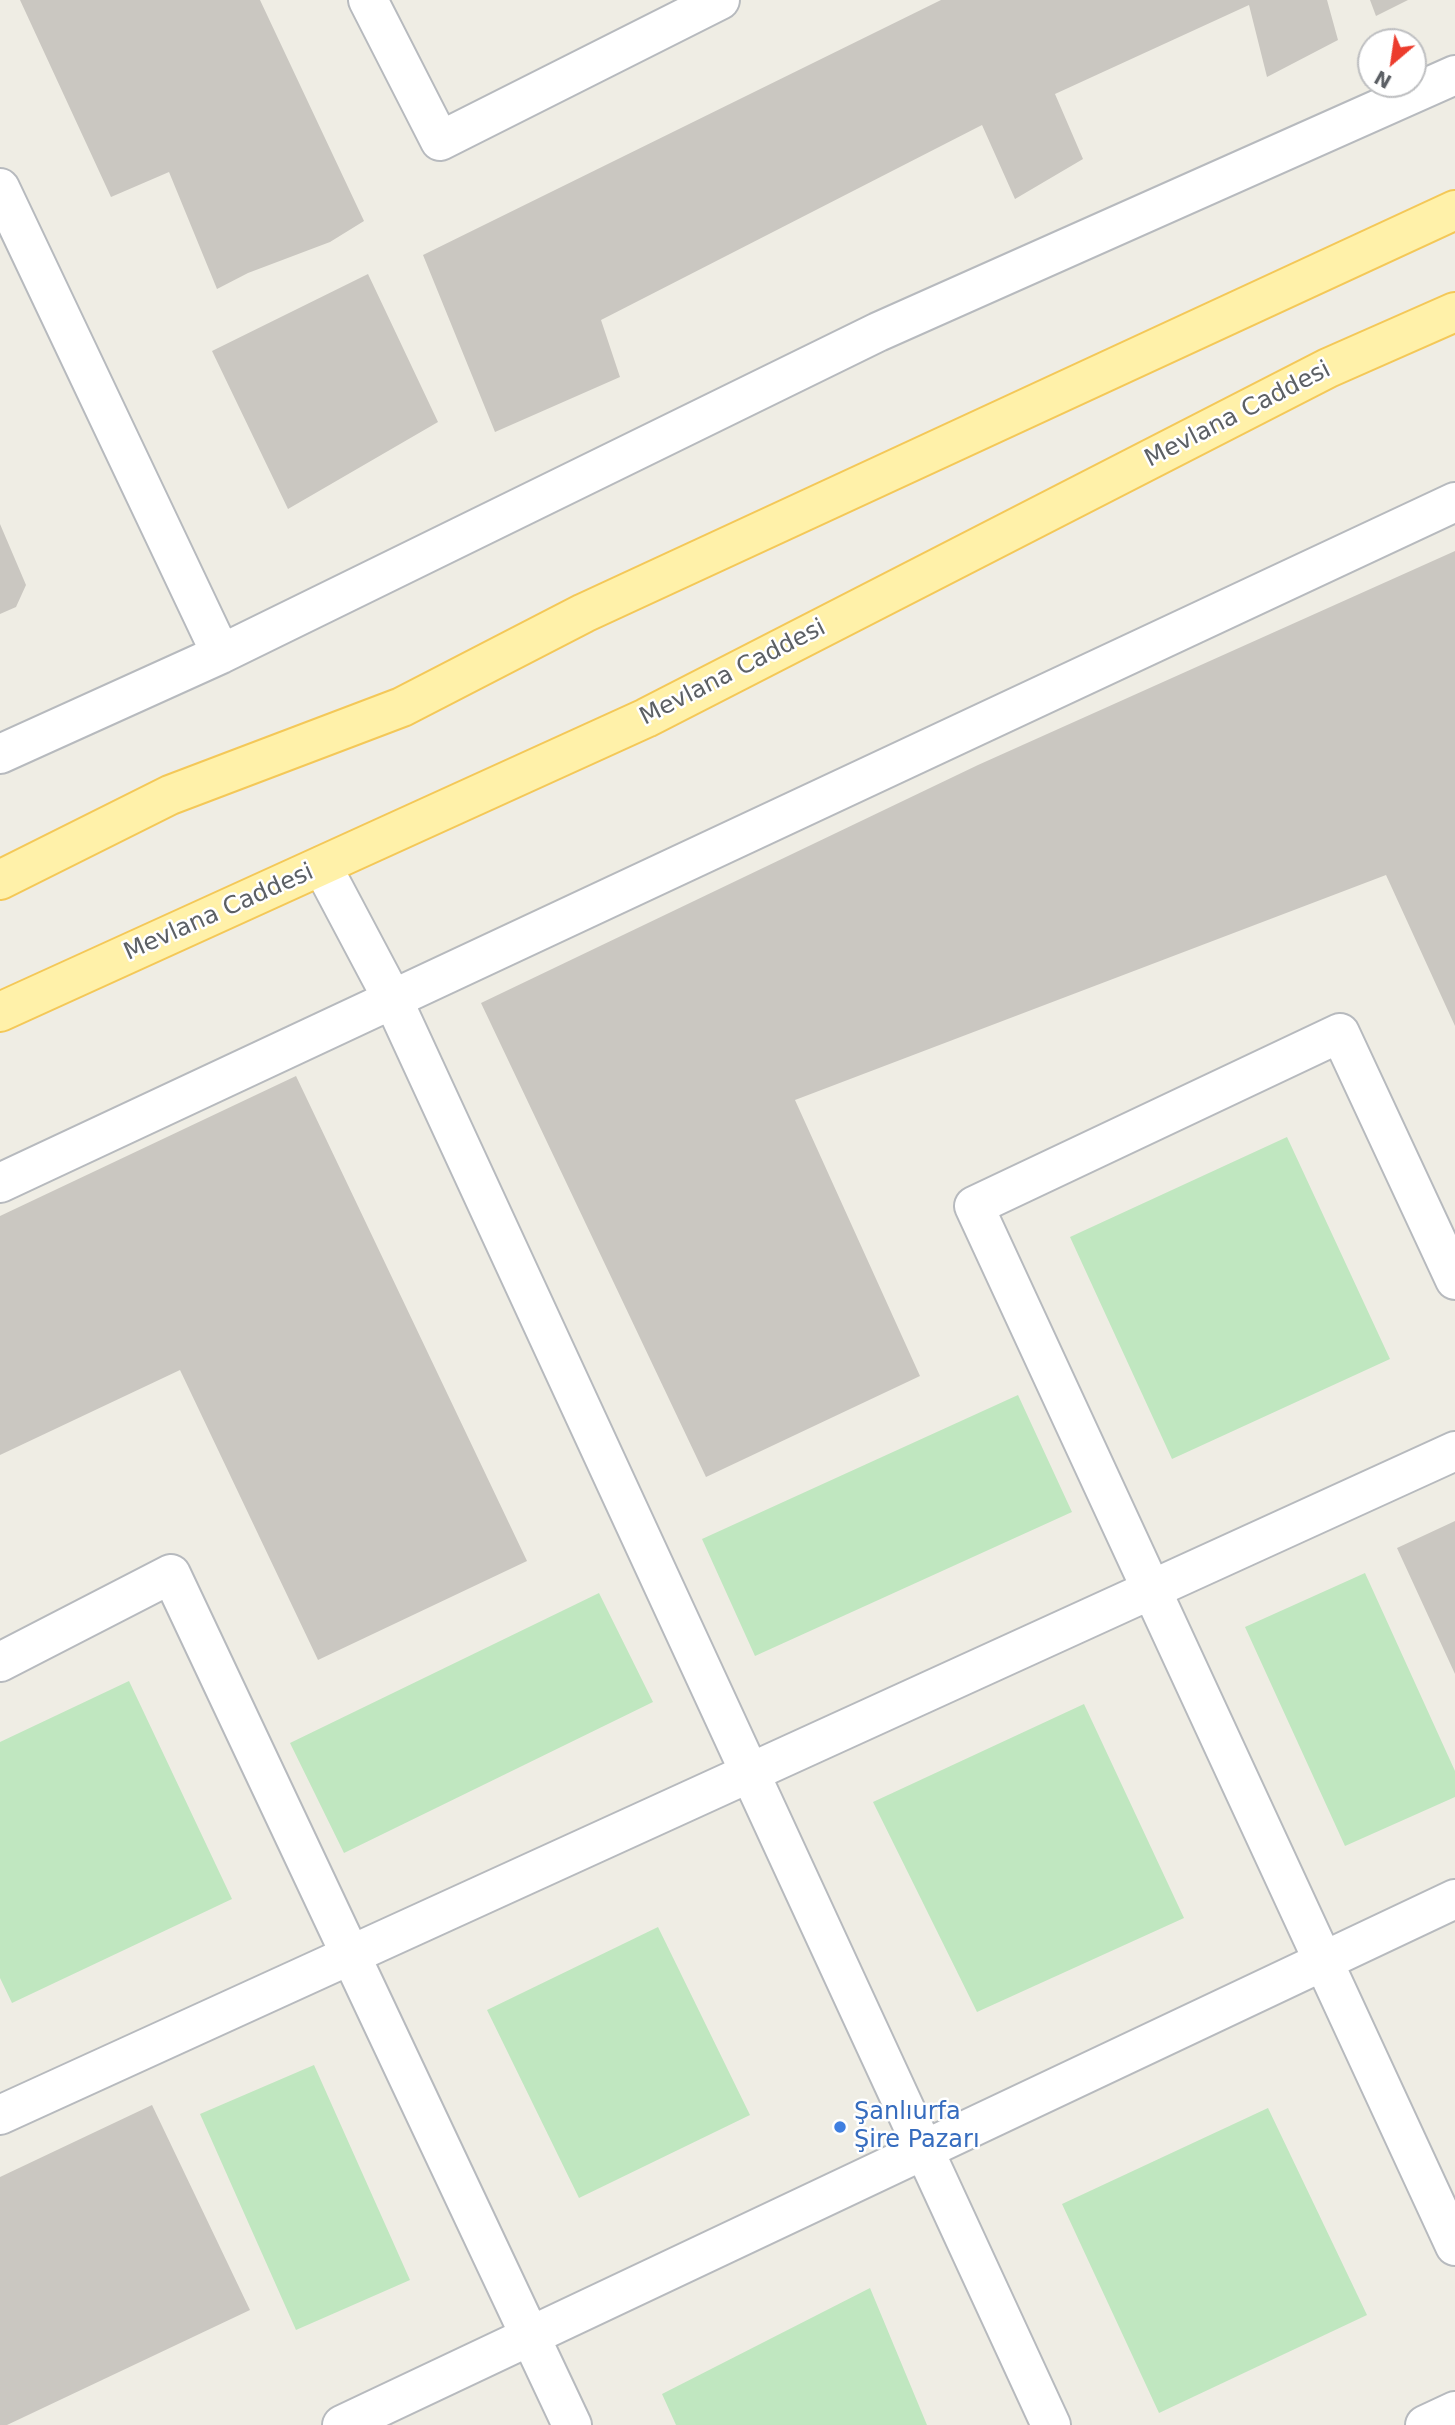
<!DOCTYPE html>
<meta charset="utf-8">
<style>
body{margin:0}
#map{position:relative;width:1455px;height:2425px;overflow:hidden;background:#efede4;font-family:"DejaVu Sans",sans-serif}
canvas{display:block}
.north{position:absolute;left:1357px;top:28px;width:70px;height:70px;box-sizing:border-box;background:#fff;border:2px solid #bebfc1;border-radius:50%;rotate:209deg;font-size:19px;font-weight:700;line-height:28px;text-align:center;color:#5c6065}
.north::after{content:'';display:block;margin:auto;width:24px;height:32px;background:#ec3c2d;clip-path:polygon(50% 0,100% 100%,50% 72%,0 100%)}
</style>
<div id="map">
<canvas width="1455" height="2425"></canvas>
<div class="north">N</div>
</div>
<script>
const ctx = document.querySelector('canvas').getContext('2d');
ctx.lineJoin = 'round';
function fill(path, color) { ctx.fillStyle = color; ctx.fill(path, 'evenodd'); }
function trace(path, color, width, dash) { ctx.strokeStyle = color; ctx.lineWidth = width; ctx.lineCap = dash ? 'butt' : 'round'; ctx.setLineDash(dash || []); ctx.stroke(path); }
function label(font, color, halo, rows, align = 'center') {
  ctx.font = font + ' "DejaVu Sans",sans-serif'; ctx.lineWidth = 5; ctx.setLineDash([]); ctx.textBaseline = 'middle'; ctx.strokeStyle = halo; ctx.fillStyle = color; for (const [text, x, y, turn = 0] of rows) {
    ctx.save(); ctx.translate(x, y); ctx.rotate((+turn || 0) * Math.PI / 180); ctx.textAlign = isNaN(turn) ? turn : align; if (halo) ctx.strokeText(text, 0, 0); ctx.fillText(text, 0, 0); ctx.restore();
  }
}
const green = new Path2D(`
 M 1287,1137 L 1390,1359 L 1172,1459 L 1070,1237 Z
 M 1018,1395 L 1072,1512 L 755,1656 L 702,1539 Z
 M 1365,1573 L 1455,1771 L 1455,1797 L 1345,1846 L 1245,1627 Z
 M 599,1593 L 653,1702 L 344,1853 L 290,1743 Z
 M 129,1681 L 232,1899 L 12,2003 L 0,1978 L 0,1742 Z
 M 1084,1704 L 1184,1918 L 977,2012 L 873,1802 Z
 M 658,1927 L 750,2115 L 579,2198 L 487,2010 Z
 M 314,2065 L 410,2280 L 296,2330 L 200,2114 Z
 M 1268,2108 L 1367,2315 L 1159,2413 L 1062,2204 Z
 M 870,2288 L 927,2425 L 676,2425 L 662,2394 Z`);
const building = new Path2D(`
 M 20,0 L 260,0 L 364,221 L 330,242 L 248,273 L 217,289 L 169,172 L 111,197 Z
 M 941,0 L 1327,0 L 1338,40 L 1267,77 L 1249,5 L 1055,94 L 1083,159 L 1015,199 L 982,125 L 601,320 L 620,377 L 495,432 L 423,255 Z
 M 1370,0 L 1408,0 L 1376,16 Z
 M 368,274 L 438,422 L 288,509 L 212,351 Z
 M 0,524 L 26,585 L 16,607 L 0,614 Z
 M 1455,551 L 1455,1026 L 1386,875 L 795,1100 L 920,1376 L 706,1477 L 481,1003 L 978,765 Z
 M 296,1076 L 527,1561 L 318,1660 L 180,1370 L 0,1455 L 0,1216 Z
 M 1455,1521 L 1455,1674 L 1397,1548 Z
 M 152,2105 L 250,2310 L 7,2425 L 0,2425 L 0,2177 Z`);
const minor = new Path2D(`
 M 368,0 L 440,141 L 720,0
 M 0,188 L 221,654
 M 0,754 L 221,654 L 878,332 L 1455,75
 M 322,866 L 393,1000 L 1051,2425
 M 0,1183 L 1455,502
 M 1455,1280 L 1340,1033 L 974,1206 L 1455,2246
 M 0,1662 L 171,1574 L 572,2425
 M 0,2115 L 1455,1451
 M 342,2425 L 1455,1899
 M 1425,2425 L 1455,2411`);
const major = new Path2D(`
 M 0,880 L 170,795 L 402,707 L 584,613 L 1455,210
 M 0,1012 L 646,718 L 1328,368 L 1455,312`);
const markers = [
 [840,2127,7,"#3f7fe0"]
];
const streetNames = [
 ["Mevlana Caddesi",1238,415,-27],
 ["Mevlana Caddesi",733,673,-27],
 ["Mevlana Caddesi",219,913,-24]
];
const shopNames = [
 ["Şanlıurfa",854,2113],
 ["Şire Pazarı",854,2141]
];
fill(green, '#c0e7c0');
fill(building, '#cac7c1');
trace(minor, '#b7babe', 42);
trace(major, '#f4c858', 42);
trace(minor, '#fff', 38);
trace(major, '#fff1a9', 38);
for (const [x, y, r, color] of markers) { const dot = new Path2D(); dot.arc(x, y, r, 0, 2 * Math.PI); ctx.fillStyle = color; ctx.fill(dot); trace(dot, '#fff', 2.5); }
label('24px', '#5c6065', '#fff', streetNames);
label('24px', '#366cbe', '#fff', shopNames, 'left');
</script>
